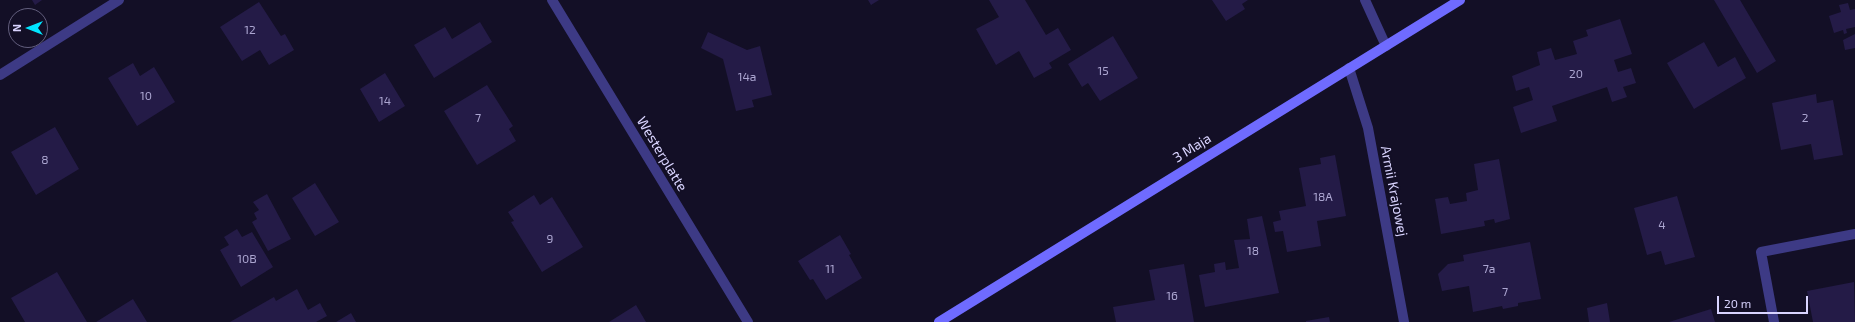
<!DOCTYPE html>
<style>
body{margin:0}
#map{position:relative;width:1855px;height:322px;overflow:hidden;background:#130f26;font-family:"Exo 2",sans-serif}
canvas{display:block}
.north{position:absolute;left:8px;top:8px;width:40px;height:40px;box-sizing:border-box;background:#130f26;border:1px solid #625e7d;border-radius:50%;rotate:270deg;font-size:11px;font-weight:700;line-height:16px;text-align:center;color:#d9d4ff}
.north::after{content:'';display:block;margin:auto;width:14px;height:18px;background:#00e5ff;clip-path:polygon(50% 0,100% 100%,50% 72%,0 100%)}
.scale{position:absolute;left:1717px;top:296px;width:91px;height:18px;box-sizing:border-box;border:2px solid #d9d4ff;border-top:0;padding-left:5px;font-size:12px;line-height:14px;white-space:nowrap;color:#d9d4ff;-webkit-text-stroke:3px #130f26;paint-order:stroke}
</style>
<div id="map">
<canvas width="1855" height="322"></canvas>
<div class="north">N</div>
<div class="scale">20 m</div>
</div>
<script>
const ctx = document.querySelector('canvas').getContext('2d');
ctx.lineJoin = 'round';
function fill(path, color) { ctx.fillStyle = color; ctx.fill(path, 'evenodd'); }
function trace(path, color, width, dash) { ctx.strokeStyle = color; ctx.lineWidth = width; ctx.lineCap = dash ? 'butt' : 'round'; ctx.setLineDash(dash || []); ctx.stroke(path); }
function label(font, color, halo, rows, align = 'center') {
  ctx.font = font + ' "Exo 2",sans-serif'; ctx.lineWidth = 3.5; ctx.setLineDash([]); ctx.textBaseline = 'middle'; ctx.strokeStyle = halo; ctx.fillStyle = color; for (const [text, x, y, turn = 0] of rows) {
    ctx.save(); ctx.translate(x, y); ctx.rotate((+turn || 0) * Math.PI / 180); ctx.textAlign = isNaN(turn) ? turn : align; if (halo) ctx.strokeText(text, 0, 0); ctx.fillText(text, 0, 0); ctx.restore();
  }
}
const building = new Path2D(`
 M 32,0 L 42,0 L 35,5 Z
 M 868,0 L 879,0 L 871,5 Z
 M 989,0 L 1025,0 L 1046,35 L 1058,28 L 1071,50 L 1049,63 L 1052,68 L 1034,78 L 1019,51 L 996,65 L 976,29 L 999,17 Z
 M 1212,0 L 1248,0 L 1242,4 L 1245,9 L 1226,21 Z
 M 1714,0 L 1740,0 L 1776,61 L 1757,73 Z
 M 259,2 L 281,36 L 285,34 L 294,50 L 269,65 L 260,50 L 242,61 L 220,27 Z
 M 1848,3 L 1850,10 L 1855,9 L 1855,27 L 1846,29 L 1847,33 L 1844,34 L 1843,30 L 1834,33 L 1829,16 L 1841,12 L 1839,5 Z
 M 1620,19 L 1632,54 L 1614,60 L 1618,72 L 1631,68 L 1636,83 L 1623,87 L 1627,97 L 1612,102 L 1607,87 L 1552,106 L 1557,121 L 1521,133 L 1513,107 L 1533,100 L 1529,87 L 1516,91 L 1512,76 L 1540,65 L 1537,52 L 1551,48 L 1555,60 L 1577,54 L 1573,41 L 1588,36 L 1586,30 Z
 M 480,22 L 492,42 L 434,78 L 414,45 L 445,27 L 452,39 Z
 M 708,32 L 747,50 L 760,46 L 772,95 L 752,100 L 754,107 L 736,111 L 723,59 L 701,48 Z
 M 1855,34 L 1855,48 L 1845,50 L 1843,40 Z
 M 1113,36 L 1138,78 L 1100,101 L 1088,83 L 1082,87 L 1068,64 Z
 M 1704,42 L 1718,67 L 1735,57 L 1746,78 L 1694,109 L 1667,63 Z
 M 133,63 L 140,76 L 154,67 L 175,102 L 137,126 L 108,78 Z
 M 385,73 L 405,106 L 379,122 L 360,89 Z
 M 487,85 L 513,126 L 509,129 L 516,141 L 477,165 L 444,111 Z
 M 1816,94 L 1817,103 L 1833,100 L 1843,155 L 1814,160 L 1811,144 L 1781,150 L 1772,103 Z
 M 55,127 L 79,169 L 36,195 L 11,152 Z
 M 1335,155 L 1346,216 L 1317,221 L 1321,246 L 1287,252 L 1283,231 L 1275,232 L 1273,222 L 1281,220 L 1279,211 L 1306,206 L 1299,168 L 1321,164 L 1320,158 Z
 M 1499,159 L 1510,219 L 1495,223 L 1494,219 L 1484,221 L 1485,226 L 1441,234 L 1435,199 L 1448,197 L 1450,204 L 1467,201 L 1466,193 L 1478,190 L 1474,164 Z
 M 315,183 L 339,222 L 315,236 L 292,198 Z
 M 267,194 L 291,239 L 268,251 L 252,222 L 257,219 L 254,213 L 259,210 L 253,202 Z
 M 534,195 L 540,205 L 552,197 L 583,247 L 542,272 L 511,222 L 514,221 L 508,212 Z
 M 1677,196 L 1695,257 L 1665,265 L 1661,251 L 1647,255 L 1634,208 Z
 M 1262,216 L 1279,293 L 1205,307 L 1199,275 L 1215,272 L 1214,264 L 1225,262 L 1226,270 L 1239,268 L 1234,240 L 1250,239 L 1247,219 Z
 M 237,229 L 242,237 L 252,232 L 273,267 L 241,287 L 220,250 L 229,245 L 224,237 Z
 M 840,235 L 851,254 L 849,255 L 862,278 L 826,300 L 813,279 L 810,280 L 798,261 Z
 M 1530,242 L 1541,299 L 1518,303 L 1518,306 L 1503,309 L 1502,306 L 1473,312 L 1469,286 L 1442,291 L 1438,274 L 1448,264 L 1464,261 L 1463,255 Z
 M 1184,264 L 1194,322 L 1116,322 L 1113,307 L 1155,300 L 1149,270 Z
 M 57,272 L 87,322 L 25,322 L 11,298 Z
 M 1854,282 L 1855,322 L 1813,322 L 1807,291 Z
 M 297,289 L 308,310 L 320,303 L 327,316 L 316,322 L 230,322 L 274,297 L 276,301 Z
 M 133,299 L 147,322 L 96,322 Z
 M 1607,303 L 1610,322 L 1589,322 L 1587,308 Z
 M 636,305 L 646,322 L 609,322 Z
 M 1711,309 L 1715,322 L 1669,322 Z
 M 351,313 L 356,322 L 336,322 Z
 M 1329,317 L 1330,322 L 1306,322 L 1306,321 Z`);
const street = new Path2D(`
 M 552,0 L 748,322
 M 1365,0 L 1386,46
 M 1349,68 L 1368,128 L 1404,322
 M 0,75 L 119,0
 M 1774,322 L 1761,252 L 1855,234`);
const secondary = new Path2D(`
 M 939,322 L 1460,0`);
const numberNames = [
 ["12",250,30],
 ["15",1103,71],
 ["20",1576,74],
 ["14a",747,77],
 ["10",146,96],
 ["14",385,101],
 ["7",478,118],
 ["2",1805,118],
 ["8",45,160],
 ["18A",1323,197],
 ["4",1662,225],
 ["9",550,239],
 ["18",1253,251],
 ["10B",247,259],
 ["11",830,269],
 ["7a",1489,269],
 ["7",1505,292],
 ["16",1172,296]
];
const streetNames = [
 ["3 Maja",1192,148,-32],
 ["Westerplatte",662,154,59],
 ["Armii Krajowej",1394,191,79]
];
fill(building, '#241b47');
trace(street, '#3d3a85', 10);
trace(secondary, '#6f6bff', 10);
label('12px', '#aca6d1', null, numberNames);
label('14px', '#d9d4ff', '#130f26', streetNames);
</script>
